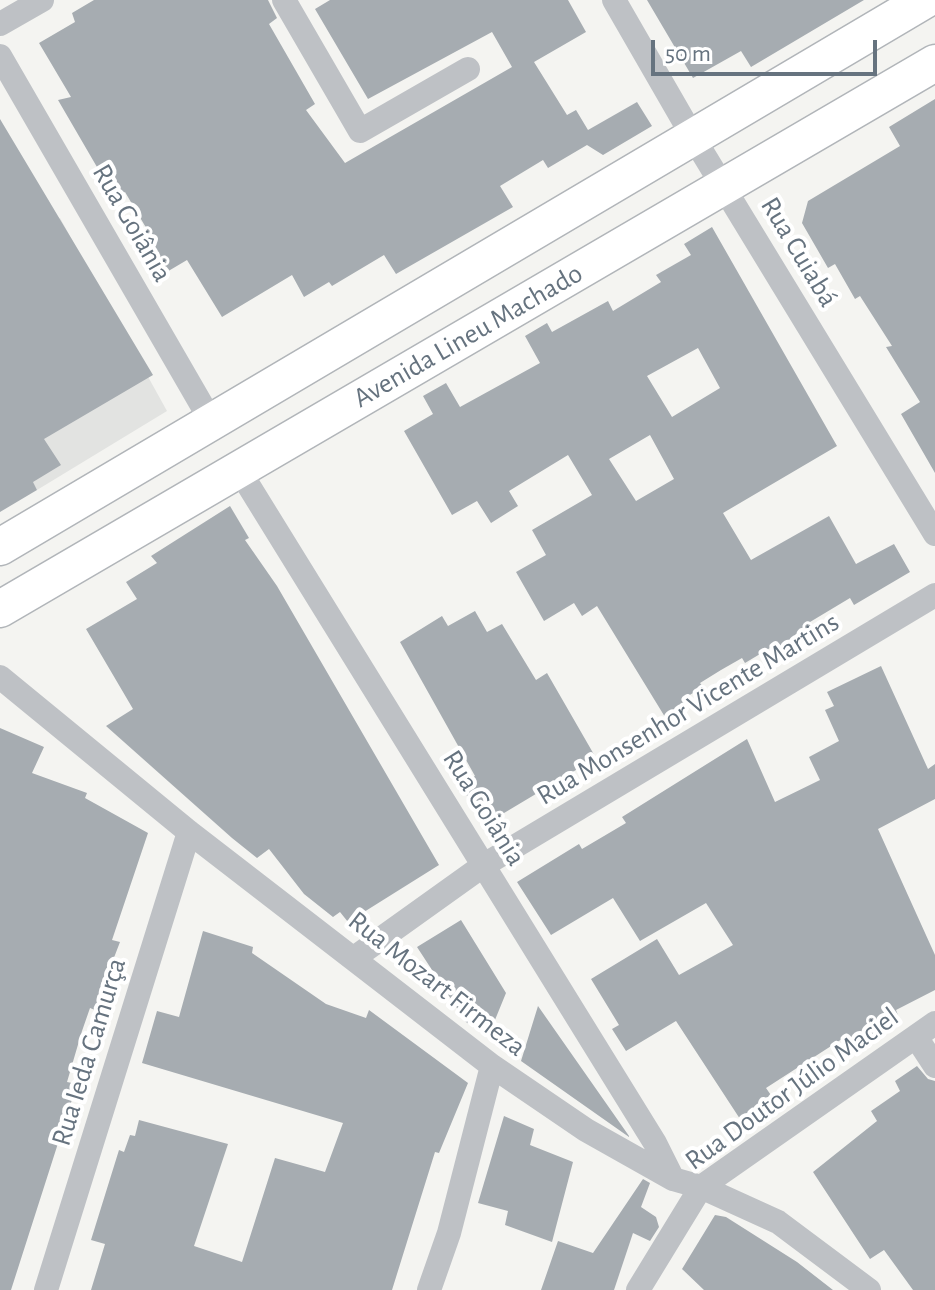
<!DOCTYPE html>
<meta charset="utf-8">
<style>
body{margin:0}
#map{position:relative;width:935px;height:1290px;overflow:hidden;background:#f4f4f1;font-family:"Alegreya Sans",sans-serif}
canvas{display:block}
.scale{position:absolute;left:651px;top:40px;width:226px;height:36px;box-sizing:border-box;border:4px solid #66737f;border-top:0;padding-left:10px;font-size:24px;line-height:28px;white-space:nowrap;color:#66737f;-webkit-text-stroke:6px #fff;paint-order:stroke}
</style>
<div id="map">
<canvas width="935" height="1290"></canvas>
<div class="scale">50 m</div>
</div>
<script>
const ctx = document.querySelector('canvas').getContext('2d');
ctx.lineJoin = 'round';
function fill(path, color) { ctx.fillStyle = color; ctx.fill(path, 'evenodd'); }
function trace(path, color, width, dash) { ctx.strokeStyle = color; ctx.lineWidth = width; ctx.lineCap = dash ? 'butt' : 'round'; ctx.setLineDash(dash || []); ctx.stroke(path); }
function label(font, color, halo, rows, align = 'center') {
  ctx.font = font + ' "Alegreya Sans",sans-serif'; ctx.lineWidth = 8; ctx.setLineDash([]); ctx.textBaseline = 'middle'; ctx.strokeStyle = halo; ctx.fillStyle = color; for (const [text, x, y, turn = 0] of rows) {
    ctx.save(); ctx.translate(x, y); ctx.rotate((+turn || 0) * Math.PI / 180); ctx.textAlign = isNaN(turn) ? turn : align; if (halo) ctx.strokeText(text, 0, 0); ctx.fillText(text, 0, 0); ctx.restore();
  }
}
const built = new Path2D(`
 M 60,218 L 167,411 L 37,490 L 0,427 L 0,253 Z`);
const building = new Path2D(`
 M 94,0 L 268,0 L 277,18 L 269,24 L 315,104 L 306,110 L 345,163 L 512,67 L 492,32 L 368,99 L 315,9 L 330,0 L 568,0 L 586,32 L 534,62 L 567,115 L 576,110 L 588,130 L 637,102 L 652,126 L 603,155 L 587,145 L 548,168 L 543,160 L 500,186 L 513,207 L 396,274 L 384,255 L 332,286 L 329,282 L 304,297 L 292,275 L 222,317 L 187,260 L 160,276 L 138,237 L 148,231 L 125,192 L 115,198 L 58,100 L 71,97 L 39,43 L 75,22 L 72,13 Z
 M 647,0 L 864,0 L 751,67 L 741,51 L 693,78 Z
 M 935,99 L 935,473 L 901,414 L 920,402 L 886,347 L 892,346 L 860,296 L 855,299 L 835,264 L 828,268 L 802,223 L 808,201 L 900,146 L 889,127 Z
 M 0,119 L 153,375 L 44,439 L 61,465 L 33,482 L 37,490 L 0,512 Z
 M 712,227 L 837,446 L 723,513 L 751,560 L 829,516 L 856,564 L 894,544 L 910,572 L 854,605 L 850,598 L 810,622 L 814,628 L 773,653 L 770,648 L 745,663 L 742,658 L 721,670 L 700,683 L 703,687 L 683,699 L 686,705 L 665,717 L 597,606 L 582,616 L 574,603 L 544,621 L 516,572 L 546,555 L 532,530 L 592,495 L 568,455 L 509,491 L 518,506 L 491,523 L 477,501 L 452,515 L 404,431 L 433,414 L 423,396 L 446,383 L 460,407 L 540,363 L 525,336 L 547,323 L 552,332 L 608,301 L 613,311 L 661,282 L 656,275 L 691,255 L 684,244 ZM 698,348 L 720,388 L 672,417 L 647,376 ZM 650,435 L 674,479 L 636,501 L 609,459 Z
 M 230,506 L 249,538 L 245,540 L 277,586 L 439,865 L 348,922 L 340,912 L 333,917 L 304,894 L 269,849 L 257,858 L 232,838 L 106,726 L 133,709 L 86,629 L 137,599 L 126,582 L 157,563 L 151,556 Z
 M 475,611 L 487,632 L 502,624 L 536,680 L 547,673 L 596,758 L 484,825 L 460,784 L 475,776 L 400,642 L 442,616 L 448,626 Z
 M 881,666 L 928,769 L 935,764 L 935,799 L 878,829 L 935,955 L 935,990 L 896,1010 L 899,1018 L 849,1050 L 842,1039 L 766,1088 L 775,1101 L 742,1122 L 676,1021 L 626,1051 L 612,1029 L 619,1025 L 591,979 L 657,939 L 679,975 L 733,945 L 706,903 L 640,941 L 613,898 L 551,935 L 517,882 L 579,844 L 582,849 L 626,823 L 622,817 L 747,739 L 775,802 L 820,780 L 809,757 L 839,741 L 825,710 L 834,706 L 827,692 Z
 M 0,728 L 44,747 L 32,773 L 87,793 L 85,798 L 148,833 L 112,940 L 120,942 L 110,968 L 113,969 L 100,1012 L 90,1008 L 82,1031 L 67,1082 L 77,1084 L 11,1290 L 0,1290 Z
 M 461,920 L 506,993 L 488,1037 L 466,1022 L 417,947 Z
 M 203,931 L 253,947 L 252,953 L 326,1004 L 366,1018 L 369,1010 L 468,1083 L 439,1153 L 435,1152 L 392,1290 L 91,1290 L 105,1244 L 91,1240 L 119,1150 L 124,1152 L 130,1135 L 135,1136 L 139,1120 L 228,1144 L 194,1246 L 242,1262 L 275,1158 L 325,1172 L 343,1123 L 142,1063 L 157,1011 L 179,1017 Z
 M 538,1006 L 629,1136 L 629,1137 L 521,1061 Z
 M 917,1066 L 928,1079 L 935,1081 L 935,1290 L 913,1290 L 884,1250 L 870,1259 L 813,1172 L 877,1121 L 871,1111 L 900,1091 L 895,1081 Z
 M 504,1116 L 534,1129 L 530,1145 L 573,1162 L 552,1242 L 505,1225 L 508,1211 L 478,1203 Z
 M 643,1179 L 650,1183 L 641,1207 L 656,1217 L 659,1227 L 650,1241 L 633,1233 L 614,1290 L 541,1290 L 558,1241 L 593,1253 Z
 M 715,1215 L 726,1217 L 797,1262 L 833,1290 L 704,1290 L 682,1269 Z`);
const street = new Path2D(`
 M 284,0 L 360,131 L 468,69
 M 614,0 L 693,137 L 935,534
 M 0,24 L 42,0
 M 0,56 L 211,421
 M 239,470 L 655,1143 L 673,1179
 M 0,677 L 189,832 L 492,1066 L 586,1130 L 673,1179 L 701,1187 L 778,1222 L 869,1290
 M 354,958 L 484,865 L 935,595
 M 916,1037 L 935,1066
 M 46,1290 L 189,832
 M 429,1290 L 449,1233 L 492,1066
 M 638,1290 L 701,1187 L 935,1023`);
const secondary = new Path2D(`
 M 0,547 L 925,0
 M 0,609 L 935,63`);
const streetNames = [
 ["Rua Goiânia",132,223,60],
 ["Rua Cuiabá",799,252,59],
 ["Avenida Lineu Machado",468,336,-30],
 ["Rua Monsenhor Vicente Martins",688,709,-31],
 ["Rua Goiânia",484,808,58],
 ["Rua Mozart Firmeza",437,984,38],
 ["Rua Ieda Camurça",89,1052,-73],
 ["Rua Doutor Júlio Maciel",792,1089,-36]
];
fill(built, '#e2e3e1');
fill(building, '#a6acb1');
trace(secondary, '#b1b5b9', 39);
trace(street, '#bec1c5', 24);
trace(secondary, '#fff', 36);
label('28px', '#66737f', '#fff', streetNames);
</script>
